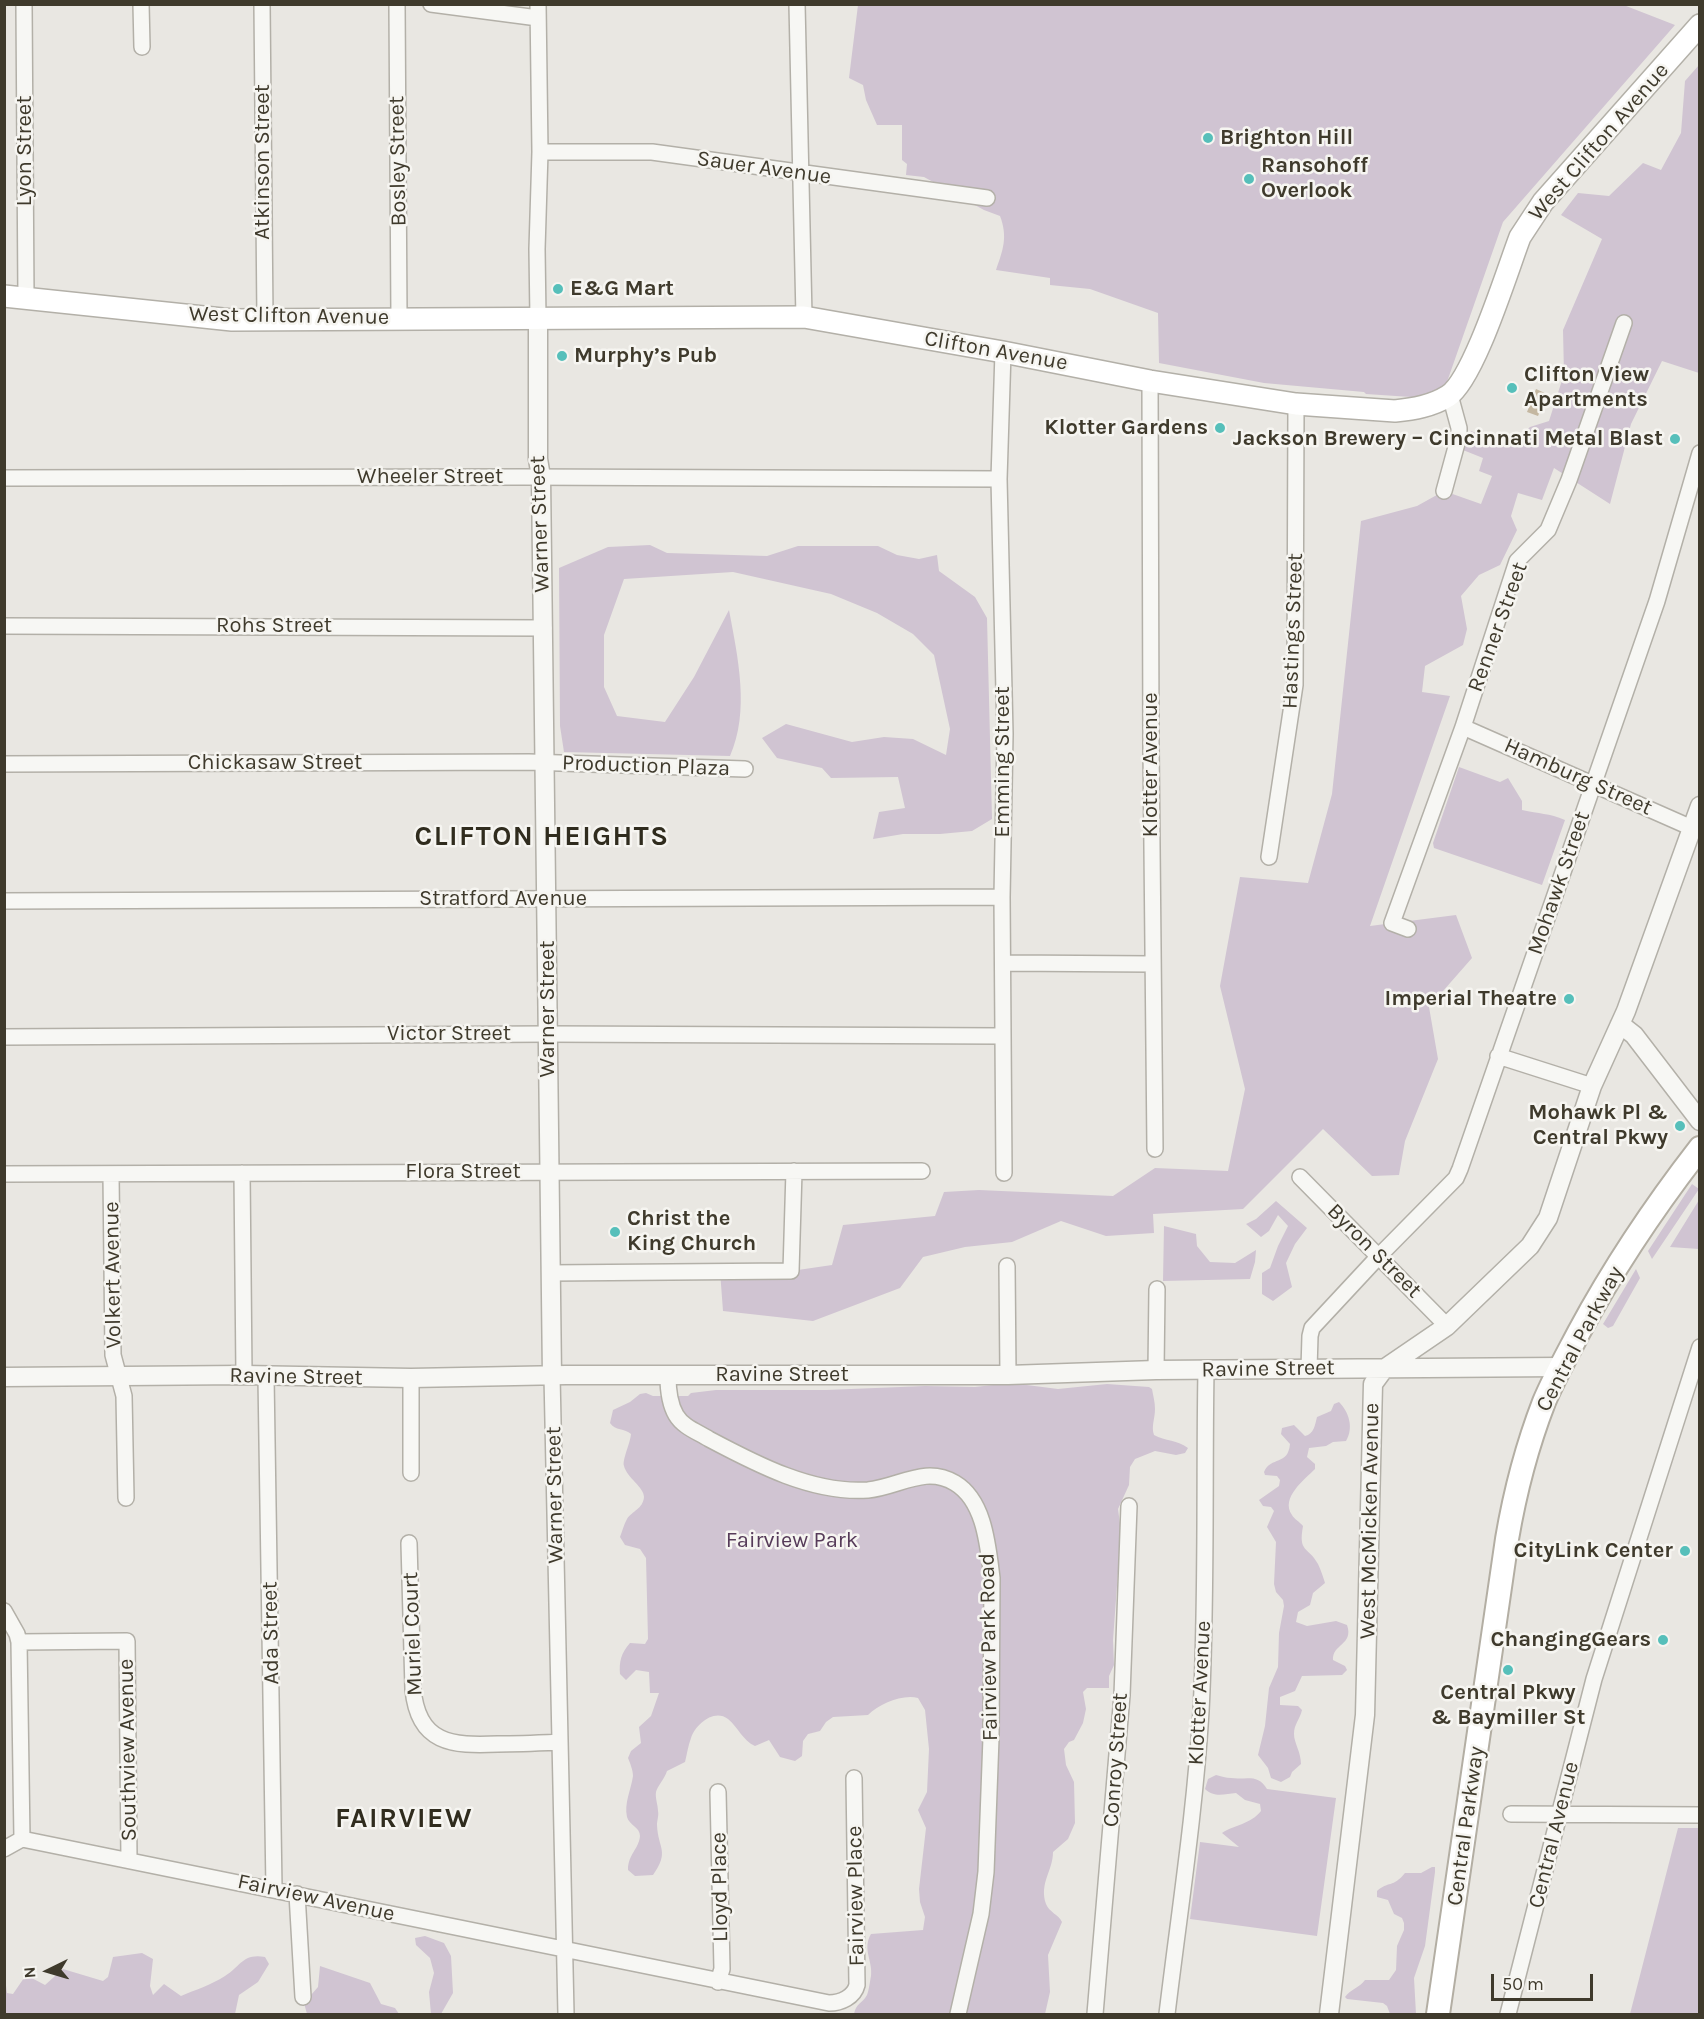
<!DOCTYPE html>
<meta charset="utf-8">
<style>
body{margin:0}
#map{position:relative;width:1704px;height:2019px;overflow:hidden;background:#e9e7e2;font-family:Karla,sans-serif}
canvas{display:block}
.frame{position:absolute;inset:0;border:6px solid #3f3a2c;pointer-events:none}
.north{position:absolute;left:18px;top:1941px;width:60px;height:60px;-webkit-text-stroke:4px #f6f5f1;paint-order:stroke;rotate:265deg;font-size:16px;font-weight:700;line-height:24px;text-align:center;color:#3f3a2c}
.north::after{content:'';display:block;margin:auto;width:21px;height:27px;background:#3f3a2c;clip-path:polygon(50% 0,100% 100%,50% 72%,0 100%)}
.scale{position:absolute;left:1491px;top:1974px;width:102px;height:27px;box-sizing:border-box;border:3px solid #3f3a2c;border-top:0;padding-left:8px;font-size:18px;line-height:21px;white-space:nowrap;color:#3f3a2c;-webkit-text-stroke:4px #f6f5f1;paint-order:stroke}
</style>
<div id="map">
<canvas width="1704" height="2019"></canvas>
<div class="frame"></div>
<div class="north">N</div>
<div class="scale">50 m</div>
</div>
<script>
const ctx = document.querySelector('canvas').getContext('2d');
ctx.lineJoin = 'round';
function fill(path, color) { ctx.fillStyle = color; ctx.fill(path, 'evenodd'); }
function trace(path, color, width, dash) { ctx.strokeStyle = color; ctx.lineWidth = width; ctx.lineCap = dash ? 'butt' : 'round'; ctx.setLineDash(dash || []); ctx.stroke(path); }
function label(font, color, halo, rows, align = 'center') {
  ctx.font = font + ' Karla,sans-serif'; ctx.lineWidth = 5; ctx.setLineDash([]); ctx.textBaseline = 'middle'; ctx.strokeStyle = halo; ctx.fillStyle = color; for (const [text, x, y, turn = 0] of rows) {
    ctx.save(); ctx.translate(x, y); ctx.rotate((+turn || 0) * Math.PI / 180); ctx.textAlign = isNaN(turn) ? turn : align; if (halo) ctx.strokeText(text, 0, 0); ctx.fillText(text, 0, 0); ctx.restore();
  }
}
const green = new Path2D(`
 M 1621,4 L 1675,25 L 1503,222 L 1441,399 L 1366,394 L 1364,392 L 1264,383 L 1159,363 L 1158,313 L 1090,289 L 1050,285 L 1050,278 L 996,270 C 1003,250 1008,237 1000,216 L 984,210 L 924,177 L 906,175 L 907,164 L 902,160 L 902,125 L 877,125 L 866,100 L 863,85 L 849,78 L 858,5 Z
 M 1699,65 L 1699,373 L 1662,361 L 1631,424 L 1610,504 L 1554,468 L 1542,500 L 1518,493 L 1511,516 L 1517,530 L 1500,565 L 1479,575 L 1461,596 L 1467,629 L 1463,645 L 1425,666 L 1422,692 L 1450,696 L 1370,926 L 1456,915 L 1472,958 L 1429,1007 L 1438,1059 L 1405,1141 L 1399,1175 L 1372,1176 L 1323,1129 L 1243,1209 L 1153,1214 L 1154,1233 L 1106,1236 L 1061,1221 L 1012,1242 L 965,1247 L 923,1257 L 900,1288 L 813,1321 L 723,1311 L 720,1271 L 791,1271 L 832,1265 L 843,1225 L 935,1216 L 944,1192 L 979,1190 L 1113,1196 L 1155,1168 L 1228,1171 L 1245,1089 L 1220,986 L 1240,877 L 1308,883 L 1332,794 L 1361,521 L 1417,506 L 1444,491 L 1481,504 L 1492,476 L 1479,471 L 1483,458 L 1463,450 L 1471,431 L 1508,447 L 1530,427 L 1549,421 L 1564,374 L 1563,330 L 1602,239 L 1561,215 L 1578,193 L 1609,196 L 1643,163 L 1661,170 L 1681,133 L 1685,81 Z
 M 650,545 L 667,553 L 767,556 L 798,546 L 878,546 L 897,555 L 919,559 L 937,555 L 939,571 L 975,597 L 987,618 L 992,819 L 972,831 L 940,834 L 903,834 L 873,839 L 879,812 L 905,808 L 898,777 L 831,778 L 822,768 L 777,758 L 762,738 L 786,724 L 852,742 L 884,737 L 913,739 L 946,755 L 950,729 L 934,655 L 913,634 L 877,613 L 831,594 L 733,572 L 624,579 L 604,635 L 604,687 L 617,716 L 665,722 L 694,677 L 729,610 C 738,658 750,711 730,756 L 564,752 L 560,726 L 559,568 L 608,547 Z
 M 1459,767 L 1500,782 L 1508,778 L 1522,801 L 1522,810 C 1539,814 1549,813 1565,820 L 1542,885 L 1434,848 L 1433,843 Z
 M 1692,1184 L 1699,1189 L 1652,1259 L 1648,1251 Z
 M 1699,1200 L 1699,1249 L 1670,1247 Z
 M 1276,1201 L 1307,1228 L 1295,1244 L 1286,1263 L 1292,1287 L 1273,1301 L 1262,1294 L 1262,1273 L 1270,1268 L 1278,1246 L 1288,1226 L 1278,1215 L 1269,1231 L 1261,1237 L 1246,1224 L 1256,1219 Z
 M 1164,1226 L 1196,1234 L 1197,1246 L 1210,1262 L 1235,1263 L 1256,1250 L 1255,1262 L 1250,1279 L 1163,1281 Z
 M 1636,1269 L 1640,1278 L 1613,1326 L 1608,1328 L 1603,1324 Z
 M 1011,1383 L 1058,1389 L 1107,1384 L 1149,1387 L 1152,1389 C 1153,1395 1155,1402 1155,1409 C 1155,1419 1151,1426 1154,1435 C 1165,1441 1178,1440 1188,1448 L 1185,1453 L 1176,1455 L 1155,1451 L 1135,1459 L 1130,1467 L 1129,1485 L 1118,1509 L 1121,1531 L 1113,1640 L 1114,1665 L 1109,1676 L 1109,1688 L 1087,1688 L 1083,1692 L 1086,1709 L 1083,1723 L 1074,1740 L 1069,1742 L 1064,1749 L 1066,1765 L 1074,1782 L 1075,1823 L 1068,1839 L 1053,1852 C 1053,1871 1039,1883 1046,1904 C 1049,1912 1059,1915 1062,1922 L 1048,1955 L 1050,1992 L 1045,2014 L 854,2014 C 856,2003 862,2004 867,1995 C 869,1990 870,1981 871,1976 C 873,1961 862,1949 871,1934 L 923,1930 L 925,1917 L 920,1902 L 919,1889 L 926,1828 L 918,1810 L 927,1792 L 929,1749 L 925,1710 L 918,1698 C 902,1694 879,1704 868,1715 L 833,1717 L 826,1722 L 820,1731 L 808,1734 L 803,1741 L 802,1756 L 795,1761 L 780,1757 L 769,1740 L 755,1746 C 743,1741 738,1727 728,1719 C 714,1708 695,1725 691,1738 C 688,1746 687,1754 685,1762 L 667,1771 C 665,1778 657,1787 656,1792 C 655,1798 658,1805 658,1811 C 659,1816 657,1820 657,1825 C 658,1849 670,1851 653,1875 L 635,1876 L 628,1870 C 628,1854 639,1849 640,1836 C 640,1827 629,1825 627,1817 C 624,1803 631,1790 633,1776 C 633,1770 630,1763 628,1758 L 631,1751 L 641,1743 L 639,1727 L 651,1716 L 659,1693 L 650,1693 L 649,1672 L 636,1670 L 626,1680 L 620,1674 C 619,1662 621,1653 630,1643 L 645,1644 L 648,1639 L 646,1558 L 640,1549 L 625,1545 L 620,1537 C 622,1532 624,1524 627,1519 C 632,1511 643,1509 644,1497 C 644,1487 627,1478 624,1466 C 622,1460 630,1444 631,1434 C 625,1428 615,1431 610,1423 L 613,1410 L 630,1402 L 640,1394 L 646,1393 L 653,1396 L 688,1396 L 691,1393 L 716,1390 L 826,1390 L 925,1386 L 975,1387 Z
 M 1339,1402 C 1349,1412 1354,1428 1346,1441 L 1333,1442 L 1326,1446 L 1309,1448 L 1307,1457 L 1315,1464 L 1315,1469 C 1305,1479 1280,1498 1292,1515 C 1294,1519 1300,1522 1303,1526 C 1298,1553 1308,1546 1318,1564 C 1321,1570 1323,1577 1325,1583 L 1313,1593 L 1310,1605 L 1298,1612 L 1296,1622 L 1307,1626 L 1336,1621 L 1347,1625 C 1354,1645 1332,1644 1333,1660 L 1345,1666 L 1347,1670 L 1342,1675 L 1302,1676 L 1295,1691 L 1280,1697 L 1280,1705 L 1298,1706 L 1302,1710 C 1300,1719 1294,1724 1294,1734 C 1294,1743 1301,1752 1301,1764 L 1292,1772 L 1290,1777 L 1281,1782 L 1271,1778 L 1268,1768 L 1258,1755 L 1265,1726 L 1269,1688 L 1278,1667 L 1279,1633 L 1284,1606 L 1283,1600 L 1276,1592 L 1274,1584 L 1276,1542 L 1267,1527 L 1274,1511 L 1271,1507 L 1263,1506 L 1259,1500 L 1279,1486 L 1280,1480 L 1277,1476 L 1265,1475 L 1264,1472 C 1271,1456 1288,1466 1290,1444 L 1281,1434 L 1282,1428 L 1294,1425 L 1305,1436 C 1314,1434 1315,1425 1317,1417 L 1331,1411 L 1334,1404 Z
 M 1216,1775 C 1221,1776 1226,1778 1231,1778 C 1246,1780 1258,1773 1267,1789 L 1336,1798 L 1317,1936 L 1190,1919 L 1200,1842 L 1239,1847 L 1222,1833 C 1234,1825 1251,1824 1261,1811 L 1260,1804 L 1245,1800 L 1236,1793 C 1225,1794 1214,1798 1205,1789 L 1208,1779 Z
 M 1678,1828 L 1699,1828 L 1699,2014 L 1630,2014 Z
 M 1432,1867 L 1435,1867 L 1435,1872 L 1425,1946 L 1414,1978 L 1416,2014 L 1390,2014 L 1387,2006 L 1383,2003 L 1347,1999 L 1345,1997 C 1351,1989 1359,1988 1365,1980 L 1389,1980 L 1396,1970 L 1397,1946 L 1404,1930 L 1404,1923 L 1402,1918 L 1394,1914 L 1388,1900 L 1377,1897 L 1377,1891 C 1388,1881 1393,1888 1405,1873 L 1421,1873 Z
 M 425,1936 L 444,1943 L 451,1956 L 453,1993 L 441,2014 L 431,2014 L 429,1992 L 434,1973 L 430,1958 L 416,1945 L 415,1938 Z
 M 142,1953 L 153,1959 L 150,1986 L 153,1995 L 164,1984 L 181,1996 C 195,1990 211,1985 225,1976 C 241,1966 243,1953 265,1957 L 269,1964 L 258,1982 L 239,1995 L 235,2014 L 5,2014 L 5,1978 L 7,1993 L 13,1994 L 26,1975 L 45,1985 L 63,1969 L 103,1981 L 108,1977 L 113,1957 Z
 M 320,1966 L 370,1983 L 381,2004 L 395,2008 L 399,2014 L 307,2014 L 304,2003 L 318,1987 Z`);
const water = new Path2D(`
 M 1536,389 L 1547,394 L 1538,416 L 1527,412 Z`);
const minor = new Path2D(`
 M 24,4 L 26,298
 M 141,4 L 142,47
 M 262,4 L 265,319
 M 397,4 L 399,318
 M 431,4 L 538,18
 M 538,4 L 540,152 L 537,249 L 538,319
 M 797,4 L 804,317
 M 540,152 L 652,152 L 987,198
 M 1003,352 L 999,479 L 1005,734 L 1002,897 L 1004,1173
 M 1150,381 L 1151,747 L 1155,1149
 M 4,478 L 524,477 L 999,479
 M 1444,491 L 1459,436 L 1459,428 L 1450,395
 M 4,626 L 544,628
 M 1463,727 L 1692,828
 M 4,764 L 529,762 L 745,769
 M 1269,857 L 1295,685 L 1296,404
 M 4,901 L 1002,897
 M 1408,929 L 1392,923 L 1463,727 L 1517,561 L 1548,530 L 1569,480 L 1624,323
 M 1004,963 L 1152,964
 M 4,1037 L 548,1034 L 1002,1036
 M 1498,1056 L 1592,1086
 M 242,1173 L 244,1375
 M 4,1174 L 922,1171
 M 111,1174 L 113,1355 L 124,1396 L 126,1498
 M 1300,1177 L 1447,1326
 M 1007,1266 L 1008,1375
 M 550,1273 L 791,1271 L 794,1171
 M 1309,1369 L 1310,1336 L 1312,1328 L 1379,1256 L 1456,1178 L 1460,1169 L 1657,601 L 1700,453
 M 1156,1370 L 1157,1289
 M 552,1376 L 566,2014
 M 668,1376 C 668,1389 669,1403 676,1415 C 683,1427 698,1432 709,1439 C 756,1464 813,1494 868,1490 C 899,1487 925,1465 955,1483 C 985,1501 988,1547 992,1578 L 991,1738 L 986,1872 L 981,1914 L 958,2014
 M 266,1377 L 274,1889
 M 411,1378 L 411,1473
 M 409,1543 L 413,1689 C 418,1744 452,1746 498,1744 C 519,1744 539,1743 560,1742
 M 4,1611 L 17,1634 L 19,1642 L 22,1839 L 829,2003 C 841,2003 854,1997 857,1985 L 854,1778
 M 19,1642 L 127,1641 L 129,1860
 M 718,1792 L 722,1969 L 718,1982
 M 1511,1814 L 1700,1815
 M 4,1849 L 22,1839
 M 297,1894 L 303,1997
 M 1095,2014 L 1122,1695 L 1129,1506
 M 1167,2014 C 1179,1914 1195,1813 1201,1711 C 1207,1598 1204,1484 1206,1370
 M 1508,2014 L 1594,1679 L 1700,1347`);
const tertiary = new Path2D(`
 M 538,319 L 538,459 L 541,477 L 552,1376
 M 1620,1024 L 1634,1035 L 1700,1121
 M 4,1377 L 244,1375 L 411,1378 L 566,1375 L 1008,1375 L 1156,1370 L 1560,1367
 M 1329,2014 L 1365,1715 L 1373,1384 L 1384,1369 L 1447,1326 L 1530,1246 L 1548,1218 L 1592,1086 L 1626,1011 L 1700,806`);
const secondary = new Path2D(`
 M 4,296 L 232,320 L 804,317 L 1003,352 L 1150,381 L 1296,404 L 1395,411 C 1414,409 1432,406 1448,396 C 1474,379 1507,271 1520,237 L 1543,202 L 1700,25`);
const primary = new Path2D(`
 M 1438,2014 L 1507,1539 C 1515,1492 1527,1446 1544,1402 C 1554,1378 1567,1355 1579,1332 C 1614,1267 1655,1206 1700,1148`);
const markers = [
 [1208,138,6,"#56bfba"],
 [1249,179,6,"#56bfba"],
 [558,289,6,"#56bfba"],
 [562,356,6,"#56bfba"],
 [1512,388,6,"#56bfba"],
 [1220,428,6,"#56bfba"],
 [1675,439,6,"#56bfba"],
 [1569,999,6,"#56bfba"],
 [1680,1126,6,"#56bfba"],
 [615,1232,6,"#56bfba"],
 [1685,1551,6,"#56bfba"],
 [1663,1640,6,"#56bfba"],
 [1508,1670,6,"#56bfba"]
];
const poiNames = [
 ["Brighton Hill",1220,138],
 ["Ransohoff",1261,166],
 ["Overlook",1261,191],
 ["E&G Mart",570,289],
 ["Murphy’s Pub",574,356],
 ["Clifton View",1524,375],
 ["Apartments",1524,400],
 ["Klotter Gardens",1208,428,"right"],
 ["Jackson Brewery – Cincinnati Metal Blast",1663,439,"right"],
 ["Imperial Theatre",1557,999,"right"],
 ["Mohawk Pl &",1668,1113,"right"],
 ["Central Pkwy",1668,1138,"right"],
 ["Christ the",627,1219],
 ["King Church",627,1244],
 ["CityLink Center",1673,1551,"right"],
 ["ChangingGears",1651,1640,"right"],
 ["Central Pkwy",1508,1693,"center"],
 ["& Baymiller St",1508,1718,"center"]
];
const streetNames = [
 ["West Clifton Avenue",1599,142,-49],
 ["Lyon Street",25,151,-90],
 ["Bosley Street",398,161,-91],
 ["Atkinson Street",263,162,-90],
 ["Sauer Avenue",764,168,8],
 ["West Clifton Avenue",289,316,1],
 ["Clifton Avenue",996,351,10],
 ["Wheeler Street",430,477],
 ["Warner Street",540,524,-92],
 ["Rohs Street",274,626],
 ["Renner Street",1498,627,-70],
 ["Hastings Street",1293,631,-88],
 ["Emming Street",1003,762,-90],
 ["Chickasaw Street",275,763],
 ["Klotter Avenue",1151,765,-90],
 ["Production Plaza",646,766,2],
 ["Hamburg Street",1578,777,24],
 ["Mohawk Street",1559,883,-71],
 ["Stratford Avenue",503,899],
 ["Warner Street",548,1009,-90],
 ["Victor Street",449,1034],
 ["Flora Street",463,1172],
 ["Byron Street",1374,1251,45],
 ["Volkert Avenue",113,1275,-91],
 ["Central Parkway",1580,1339,-62],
 ["Ravine Street",1268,1369,-1],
 ["Ravine Street",782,1375],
 ["Ravine Street",296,1377,1],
 ["Warner Street",555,1495,-91],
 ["West McMicken Avenue",1370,1521,-89],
 ["Ada Street",271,1633,-91],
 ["Muriel Court",413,1634,-92],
 ["Fairview Park Road",989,1647,-91],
 ["Klotter Avenue",1200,1693,-87],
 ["Southview Avenue",128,1750,-91],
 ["Conroy Street",1116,1760,-86],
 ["Central Parkway",1466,1826,-82],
 ["Central Avenue",1554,1835,-76],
 ["Lloyd Place",720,1887,-91],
 ["Fairview Place",856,1896,-91],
 ["Fairview Avenue",316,1898,12]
];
const parkNames = [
 ["Fairview Park",792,1541]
];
const districtNames = [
 ["CLIFTON HEIGHTS",542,837],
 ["FAIRVIEW",404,1819]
];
fill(green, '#d0c4d2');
fill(water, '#c4b7a1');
trace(minor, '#b3b0a8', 18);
trace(tertiary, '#b3b0a8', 21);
trace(secondary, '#b3b0a8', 24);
trace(primary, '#b3aea3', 26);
trace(minor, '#f7f7f4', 15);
trace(tertiary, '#f7f7f4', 18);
trace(secondary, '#fff', 21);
trace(primary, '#fff', 22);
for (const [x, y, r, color] of markers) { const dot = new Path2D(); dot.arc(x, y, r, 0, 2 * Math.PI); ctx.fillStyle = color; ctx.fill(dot); trace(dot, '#f6f5f1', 2); }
label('bold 22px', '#3f3a2c', '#f6f5f1', poiNames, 'left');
label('22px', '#3f3a2c', '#f6f5f1', streetNames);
label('22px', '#563b59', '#f6f5f1', parkNames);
ctx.letterSpacing = '1.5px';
label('bold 28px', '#302c1e', '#f6f5f1', districtNames);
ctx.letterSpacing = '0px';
</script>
